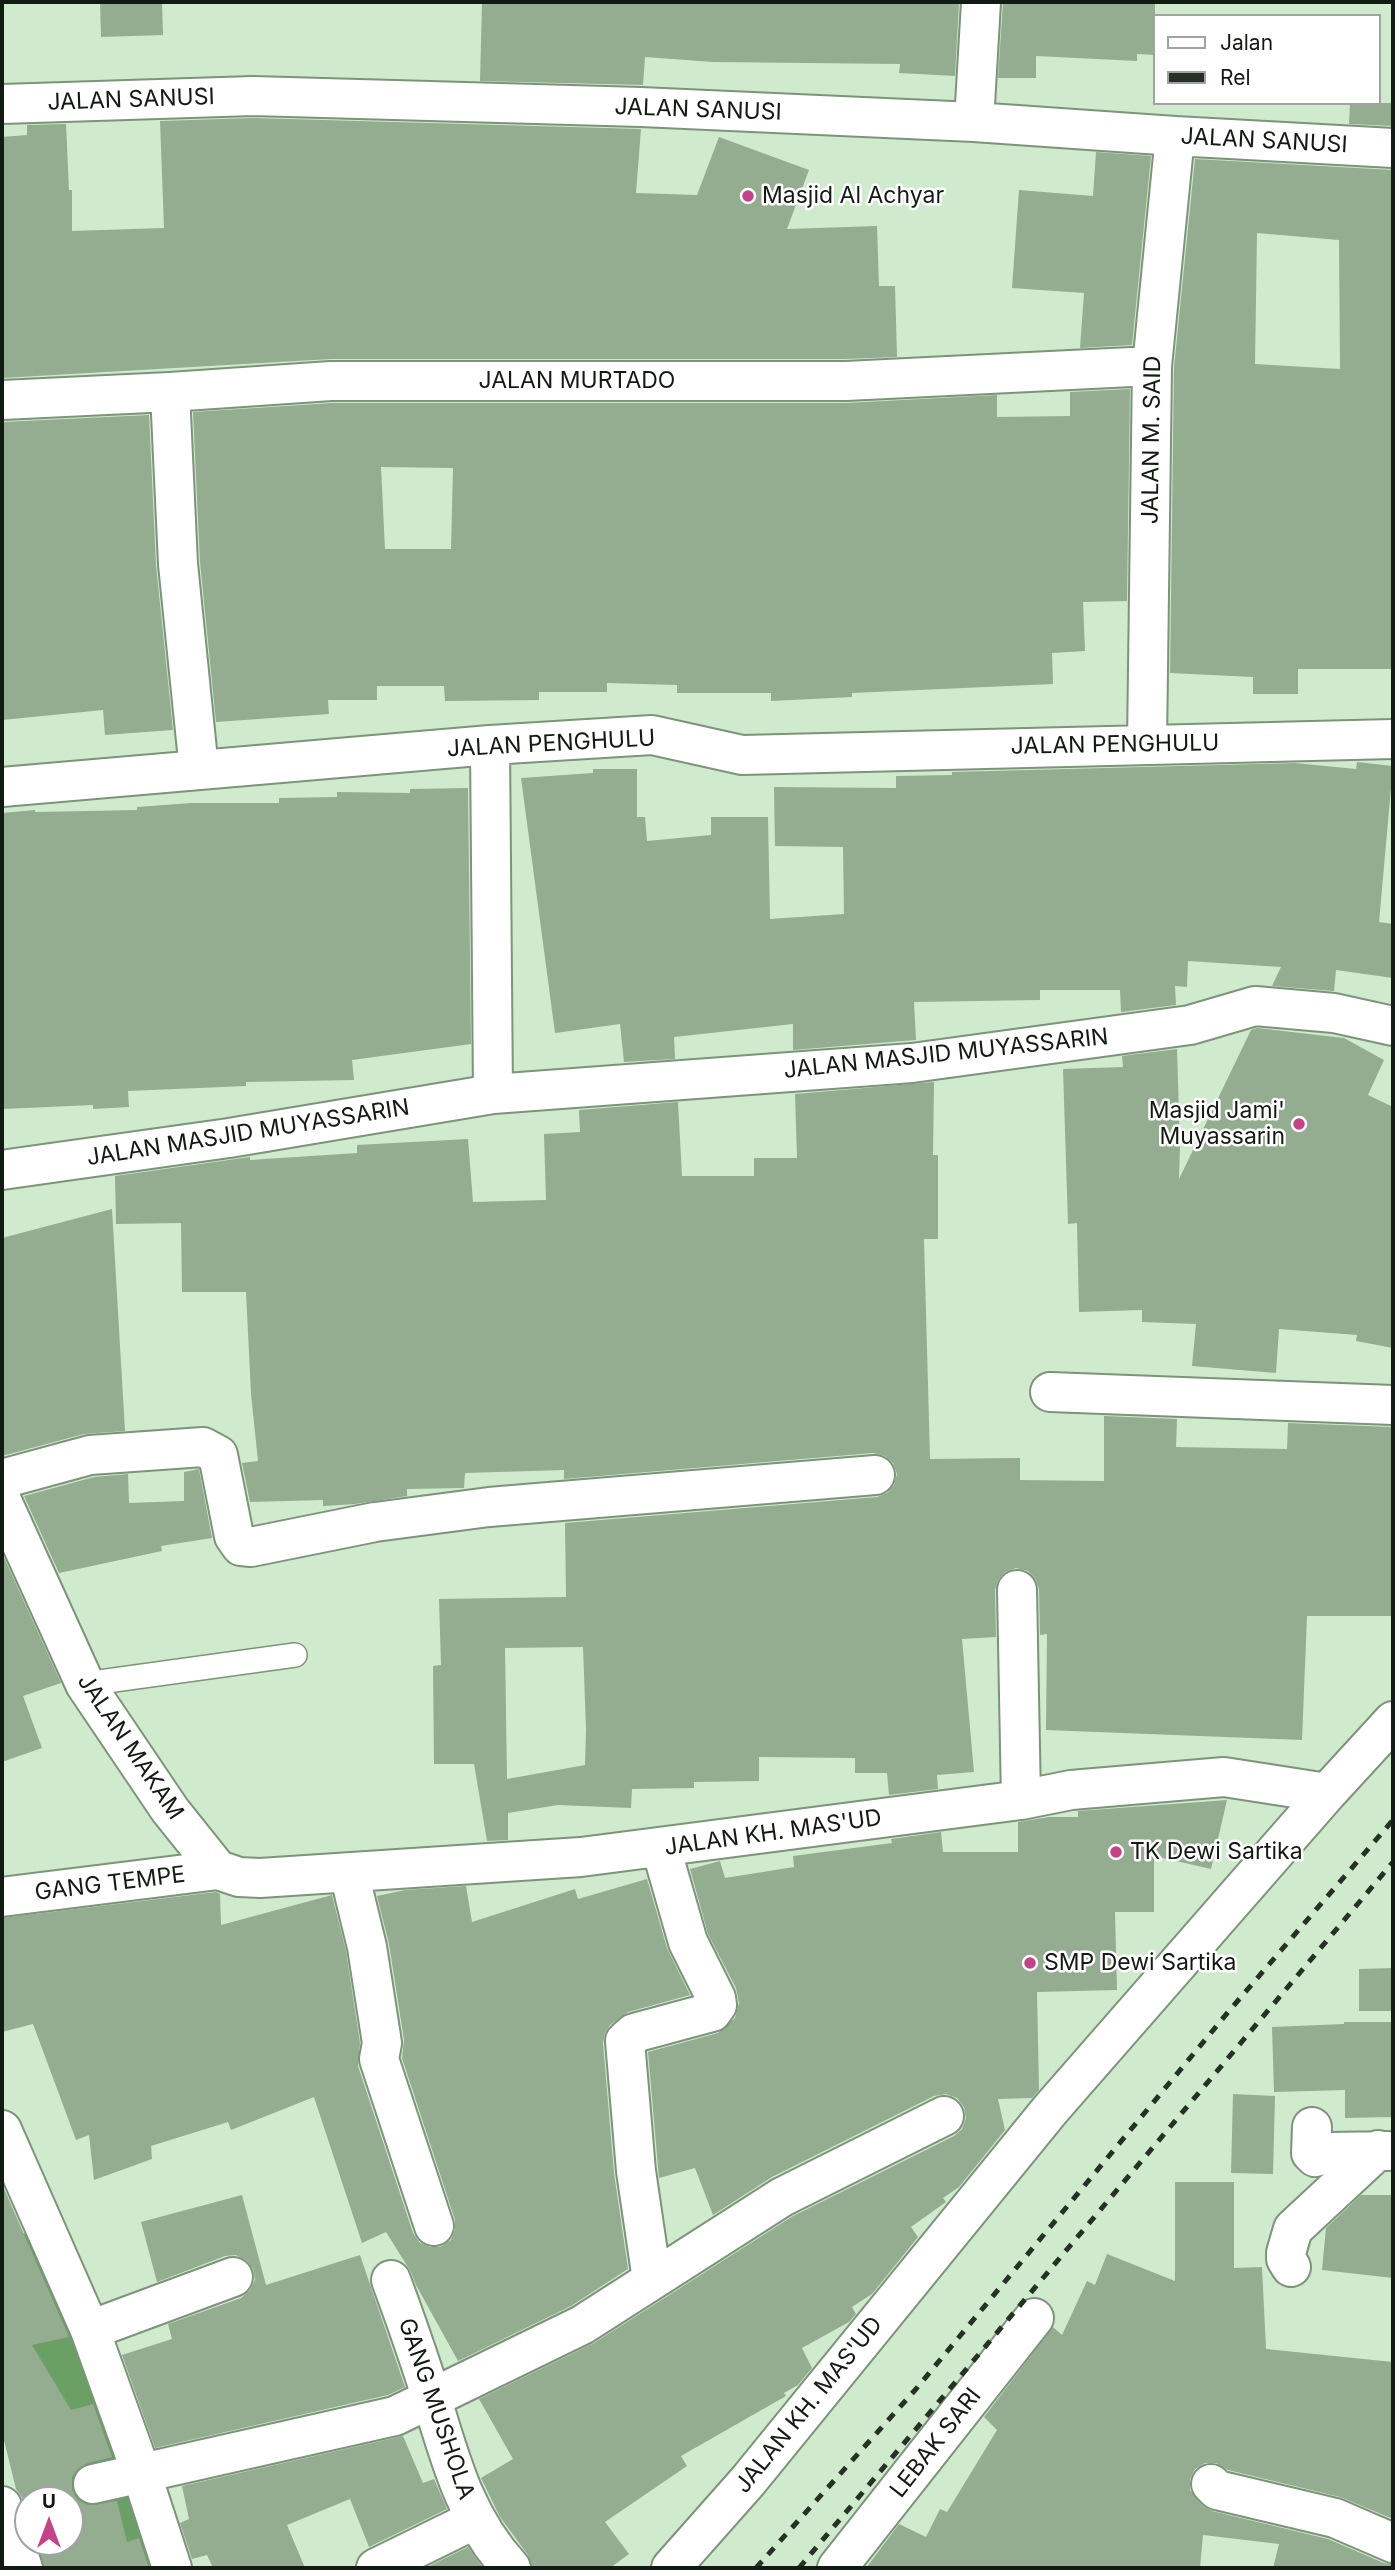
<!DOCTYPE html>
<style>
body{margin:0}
#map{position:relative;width:1395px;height:2570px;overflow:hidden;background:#cfeacc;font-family:Inter,sans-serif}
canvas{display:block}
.frame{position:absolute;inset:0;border:4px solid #121b11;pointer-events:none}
.legend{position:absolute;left:1153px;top:14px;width:228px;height:91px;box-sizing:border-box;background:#fff;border:2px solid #a0a4a0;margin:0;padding:9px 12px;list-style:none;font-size:21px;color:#121b11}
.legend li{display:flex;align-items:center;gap:14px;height:35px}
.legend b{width:35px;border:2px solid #a0a4a0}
.north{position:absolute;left:14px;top:2486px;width:70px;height:70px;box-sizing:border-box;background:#fff;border:2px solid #a0a4a0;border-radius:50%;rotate:0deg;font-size:19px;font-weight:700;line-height:28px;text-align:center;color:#121b11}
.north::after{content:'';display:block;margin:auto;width:24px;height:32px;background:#c64287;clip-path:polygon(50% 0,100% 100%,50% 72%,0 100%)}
</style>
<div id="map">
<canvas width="1395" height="2570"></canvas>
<div class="frame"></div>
<ul class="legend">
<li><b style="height:9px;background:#fff"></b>Jalan</li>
<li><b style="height:9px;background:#263125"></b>Rel</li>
</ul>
<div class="north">U</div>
</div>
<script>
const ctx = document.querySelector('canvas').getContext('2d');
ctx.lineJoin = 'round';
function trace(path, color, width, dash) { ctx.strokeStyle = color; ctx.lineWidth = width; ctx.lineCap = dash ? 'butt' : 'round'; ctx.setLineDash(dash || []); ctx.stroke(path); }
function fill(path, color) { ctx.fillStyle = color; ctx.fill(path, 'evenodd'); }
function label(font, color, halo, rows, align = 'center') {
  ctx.font = font + ' Inter,sans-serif'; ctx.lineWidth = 5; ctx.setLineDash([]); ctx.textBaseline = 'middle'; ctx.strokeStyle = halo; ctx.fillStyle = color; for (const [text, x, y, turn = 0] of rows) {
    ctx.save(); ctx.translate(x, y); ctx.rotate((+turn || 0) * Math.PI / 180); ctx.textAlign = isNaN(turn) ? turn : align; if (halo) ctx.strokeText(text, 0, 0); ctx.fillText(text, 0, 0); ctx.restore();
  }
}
const river = new Path2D(`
 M 2,2266 L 44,2347 L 81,2405 L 143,2568`);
const building = new Path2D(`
 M 100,2 L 162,2 L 163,35 L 101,37 Z
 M 482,2 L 959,2 L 955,76 L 899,73 L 900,64 L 713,62 L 645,57 L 643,85 L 480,81 Z
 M 1003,2 L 1155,2 L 1155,55 L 1137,54 L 1137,61 L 1036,56 L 1036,78 L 998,78 Z
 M 1350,103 L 1393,103 L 1393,126 L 1349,124 Z
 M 253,118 L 641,129 L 636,193 L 697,195 L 719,137 L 809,170 L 787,229 L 877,226 L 879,286 L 895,286 L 897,357 L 845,359 L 331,359 L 2,378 L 2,137 L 27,135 L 27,125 L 66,124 L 69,190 L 72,190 L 72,231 L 164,228 L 160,121 Z
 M 1096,152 L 1151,156 L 1132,345 L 1080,348 L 1084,293 L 1012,288 L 1019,190 L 1093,196 Z
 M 1195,159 L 1393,170 L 1393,669 L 1298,669 L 1298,694 L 1253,694 L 1253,677 L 1170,673 L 1174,367 ZM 1257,233 L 1339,240 L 1340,369 L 1255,364 Z
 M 1130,389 L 1127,601 L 1083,602 L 1085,651 L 1052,653 L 1053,684 L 852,693 L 852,697 L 771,701 L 771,693 L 677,693 L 677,685 L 607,683 L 607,692 L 539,692 L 539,700 L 445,701 L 444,686 L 377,686 L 377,700 L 328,700 L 329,714 L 216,722 L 200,562 L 193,412 L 332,403 L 846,403 L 997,395 L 997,417 L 1070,416 L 1070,392 ZM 381,467 L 453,468 L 451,549 L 385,549 Z
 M 149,415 L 156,565 L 173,730 L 105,735 L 103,710 L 2,720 L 2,422 Z
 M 1357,762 L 1393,766 L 1379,922 L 1393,924 L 1393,978 L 1336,970 L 1334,991 L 1272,986 L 1281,967 L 1188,961 L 1187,987 L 1175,986 L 1176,1005 L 1121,1012 L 1120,990 L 1040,990 L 1040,1000 L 914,1002 L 916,1040 L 793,1050 L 793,1024 L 674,1037 L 675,1059 L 624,1062 L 620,1024 L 555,1033 L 521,778 L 593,773 L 593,769 L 637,769 L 637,817 L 645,817 L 647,841 L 711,835 L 711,817 L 768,817 L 770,919 L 844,914 L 843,847 L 775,846 L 774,787 L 896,788 L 896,776 L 952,775 L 952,772 L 1295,763 L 1356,769 Z
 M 468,788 L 471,1044 L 352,1060 L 354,1080 L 246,1082 L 246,1086 L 128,1091 L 129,1107 L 93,1109 L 93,1105 L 2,1109 L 2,813 L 35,810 L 35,812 L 137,810 L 137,807 L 192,803 L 279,803 L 279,798 L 337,797 L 337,792 L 410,793 L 410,789 Z
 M 1257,1028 L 1344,1038 L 1384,1060 L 1368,1095 L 1393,1107 L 1393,1348 L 1356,1341 L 1357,1335 L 1279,1329 L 1276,1373 L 1192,1366 L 1196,1324 L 1142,1322 L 1142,1310 L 1079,1312 L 1077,1223 L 1068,1224 L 1063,1069 L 1123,1067 L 1122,1056 L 1177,1049 L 1180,1146 L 1179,1179 L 1251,1030 Z
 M 934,1082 L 933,1155 L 938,1155 L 938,1239 L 924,1239 L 930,1459 L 1020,1458 L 1020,1480 L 1104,1481 L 1104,1416 L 1177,1419 L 1176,1447 L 1287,1449 L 1288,1423 L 1393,1427 L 1393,1616 L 1307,1616 L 1302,1740 L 1046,1730 L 1047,1634 L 1040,1635 L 1039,1589 L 1035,1578 L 1028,1571 L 1016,1568 L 1005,1572 L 998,1580 L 995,1590 L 996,1637 L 962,1639 L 974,1772 L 937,1775 L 938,1789 L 889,1795 L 887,1773 L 855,1773 L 855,1758 L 759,1757 L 759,1781 L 694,1782 L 694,1788 L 632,1789 L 631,1808 L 558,1805 L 508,1813 L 508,1840 L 487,1841 L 474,1764 L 434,1764 L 433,1666 L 441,1665 L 439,1599 L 566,1597 L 565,1523 L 877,1497 L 887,1493 L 894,1485 L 897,1474 L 893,1463 L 885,1456 L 873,1453 L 564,1479 L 564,1470 L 465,1473 L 464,1488 L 407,1489 L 407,1496 L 355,1504 L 323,1506 L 323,1500 L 250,1502 L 242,1463 L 258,1461 L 251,1394 L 246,1292 L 182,1292 L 181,1223 L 116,1224 L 115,1176 L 250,1157 L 250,1160 L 357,1153 L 357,1145 L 468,1139 L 473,1202 L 546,1200 L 544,1134 L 580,1132 L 579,1110 L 678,1102 L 682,1176 L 754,1176 L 754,1158 L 797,1158 L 795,1094 ZM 583,1647 L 586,1729 L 585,1765 L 507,1779 L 505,1648 Z
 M 112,1209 L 125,1431 L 84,1434 L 2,1456 L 2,1238 Z
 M 199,1469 L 212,1538 L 161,1546 L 162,1551 L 59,1573 L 24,1496 L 94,1477 L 128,1474 L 129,1503 L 184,1501 L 184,1472 Z
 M 2,1553 L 61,1683 L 23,1696 L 42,1748 L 2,1762 Z
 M 1227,1800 L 1211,1869 L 1154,1856 L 1154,1912 L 1115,1912 L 1117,1990 L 1037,1992 L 1039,2090 L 1032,2098 L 998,2099 L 1005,2130 L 959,2187 L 943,2198 L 946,2202 L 911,2227 L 918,2237 L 872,2294 L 852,2307 L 856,2314 L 849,2322 L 802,2348 L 812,2368 L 798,2385 L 784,2393 L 786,2396 L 681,2456 L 687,2466 L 605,2522 L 629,2554 L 610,2568 L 532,2568 L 528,2555 L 500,2517 L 481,2478 L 513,2459 L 479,2399 L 594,2343 L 793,2216 L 954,2136 L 962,2129 L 966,2118 L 964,2107 L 957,2098 L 946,2094 L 934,2096 L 772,2177 L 713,2215 L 695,2168 L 659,2178 L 648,2052 L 718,2033 L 735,2018 L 739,2003 L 736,1988 L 708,1934 L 690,1869 L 720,1861 L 725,1878 L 794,1867 L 793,1856 L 892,1843 L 891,1839 L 941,1832 L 943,1852 L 1018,1852 L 1018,1822 L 1049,1817 L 1078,1817 L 1078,1811 Z
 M 647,1879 L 667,1948 L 690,1995 L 628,2012 L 610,2025 L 605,2033 L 603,2043 L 614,2173 L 628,2269 L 571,2306 L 458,2361 L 416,2285 L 411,2272 L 386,2232 L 362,2243 L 314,2097 L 231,2130 L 228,2122 L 151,2146 L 152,2159 L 94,2180 L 89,2135 L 76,2140 L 33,2024 L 2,2032 L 2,1918 L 216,1892 L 220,1894 L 221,1925 L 332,1895 L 346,1951 L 360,2043 L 358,2066 L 413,2233 L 420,2243 L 430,2247 L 440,2247 L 451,2240 L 455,2230 L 455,2220 L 402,2058 L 404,2040 L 389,1944 L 377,1896 L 405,1890 L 466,1886 L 472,1922 L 575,1889 L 578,1899 Z
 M 1393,1968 L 1393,2011 L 1359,2011 L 1359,1969 Z
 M 1344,2022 L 1392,2022 L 1393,2117 L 1345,2118 L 1345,2090 L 1274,2092 L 1272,2027 L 1344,2024 Z
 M 1233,2094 L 1275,2096 L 1273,2174 L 1231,2173 Z
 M 1175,2182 L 1234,2182 L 1234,2268 L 1262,2267 L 1266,2349 L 1393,2362 L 1393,2519 L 1340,2497 L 1228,2470 L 1216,2463 L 1205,2463 L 1195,2469 L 1190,2479 L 1190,2490 L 1202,2505 L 1212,2511 L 1328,2539 L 1384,2563 L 1393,2564 L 1393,2568 L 1273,2568 L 1279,2544 L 1203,2535 L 1200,2568 L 866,2568 L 899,2524 L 926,2537 L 940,2509 L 947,2512 L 997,2430 L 984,2417 L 1053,2327 L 1062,2335 L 1087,2281 L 1095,2285 L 1107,2254 L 1175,2281 Z
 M 2,2184 L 69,2337 L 32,2345 L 71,2410 L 93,2404 L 112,2457 L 88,2463 L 79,2468 L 72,2477 L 72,2489 L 77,2499 L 87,2505 L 117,2501 L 127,2542 L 139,2538 L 149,2568 L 44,2568 L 37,2542 L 70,2542 L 70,2500 L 28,2500 L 28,2515 L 23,2499 L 16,2489 L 2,2432 Z
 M 242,2195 L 266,2285 L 360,2255 L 405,2387 L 388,2395 L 155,2448 L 122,2355 L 172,2339 L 168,2324 L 241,2298 L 250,2290 L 255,2280 L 253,2269 L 247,2261 L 236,2255 L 225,2256 L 157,2282 L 141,2222 Z
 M 1361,2195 L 1393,2195 L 1393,2278 L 1322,2270 L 1326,2228 Z
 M 403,2436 L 423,2483 L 434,2479 L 447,2509 L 369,2547 L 350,2499 L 287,2525 L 305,2568 L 213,2568 L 207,2555 L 192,2559 L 180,2523 L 189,2519 L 182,2486 Z
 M 468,2547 L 483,2568 L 425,2568 Z`);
const lane = new Path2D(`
 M 85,1684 L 295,1655`);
const street = new Path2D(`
 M 2,104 L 253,96 L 641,107 L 974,122 L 1175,136 L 1393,148
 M 974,122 L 981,2
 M 170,392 L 178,564 L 199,770
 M 2,400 L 170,392 L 331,381 L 846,381 L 1152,366
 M 1147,744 L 1152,366 L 1175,136
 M 490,745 L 493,1094
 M 2,787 L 490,745 L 652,735 L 742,755 L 1393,739
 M 2,1170 L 229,1138 L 493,1094 L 912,1063 L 1190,1025 L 1255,1006 L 1334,1013 L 1393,1026
 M 1050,1392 L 1393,1405
 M 2,1479 L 90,1455 L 203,1447 L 218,1455 L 234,1536 L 241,1546 L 251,1547 L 375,1522 L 489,1507 L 875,1475
 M 2,1501 L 85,1684 L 170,1810 L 218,1870
 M 1017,1590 L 1021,1800
 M 349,1873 L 367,1947 L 382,2043 L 379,2059 L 434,2226
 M 2,1897 L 218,1870 L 239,1877 L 260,1878 L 581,1857 L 1021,1800 L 1071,1790 L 1224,1777 L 1327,1793
 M 1312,2127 L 1311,2153 L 1315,2157 L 1331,2152 L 1388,2151
 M 2,2130 L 90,2330 L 141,2472 L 172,2568
 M 1291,2267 L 1286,2259 L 1286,2253 L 1293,2229 L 1378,2150
 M 391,2280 C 405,2318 418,2355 430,2393 C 450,2458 464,2517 511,2568
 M 652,2280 L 636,2171 L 625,2041 L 634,2033 L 712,2012 L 717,2005 L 716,1998 L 688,1942 L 661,1848
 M 90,2330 L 233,2277
 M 93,2484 L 395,2416 L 582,2325 L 782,2197 L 944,2116
 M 1211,2484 L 1217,2490 L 1335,2518 L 1393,2543
 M 2,2506 L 23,2568
 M 376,2568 L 476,2519
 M 671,2568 L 748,2481 L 1050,2110 L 1327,1793 L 1393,1721
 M 837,2568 L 1034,2318`);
const rail = new Path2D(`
 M 756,2568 L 916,2389 L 1229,2011 L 1393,1820
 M 799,2568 L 1393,1862`);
const markers = [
 [748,196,7,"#c64287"],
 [1299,1124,7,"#c64287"],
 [1116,1852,7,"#c64287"],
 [1030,1963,7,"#c64287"]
];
const streetNames = [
 ["JALAN SANUSI",131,100,-2],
 ["JALAN SANUSI",698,110,2],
 ["JALAN SANUSI",1264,141,3],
 ["JALAN MURTADO",577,381],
 ["JALAN M. SAID",1152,440,-89],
 ["JALAN PENGHULU",551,744,-3],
 ["JALAN PENGHULU",1115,745,-1],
 ["JALAN MASJID MUYASSARIN",946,1054,-6],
 ["JALAN MASJID MUYASSARIN",248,1133,-9],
 ["JALAN MAKAM",130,1747,56],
 ["JALAN KH. MAS'UD",773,1833,-8],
 ["GANG TEMPE",110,1884,-7],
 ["JALAN KH. MAS'UD",809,2405,-51],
 ["GANG MUSHOLA",436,2409,71],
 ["LEBAK SARI",936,2443,-52]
];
const poiNames = [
 ["Masjid Al Achyar",762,196],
 ["Masjid Jami'",1285,1111,"right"],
 ["Muyassarin",1285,1137,"right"],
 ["TK Dewi Sartika",1130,1852],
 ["SMP Dewi Sartika",1044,1963]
];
trace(river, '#6aa064', 79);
fill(building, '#94ad91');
trace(lane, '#7c9479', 26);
trace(street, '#7c9479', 42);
trace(lane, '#fff', 23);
trace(street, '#fff', 38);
trace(rail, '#263125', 5, [9, 9]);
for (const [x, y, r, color] of markers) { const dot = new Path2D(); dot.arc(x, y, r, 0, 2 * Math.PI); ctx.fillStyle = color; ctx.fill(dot); trace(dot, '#fff', 2.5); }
label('23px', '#121b11', '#fff', streetNames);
label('23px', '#121b11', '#fff', poiNames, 'left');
</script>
